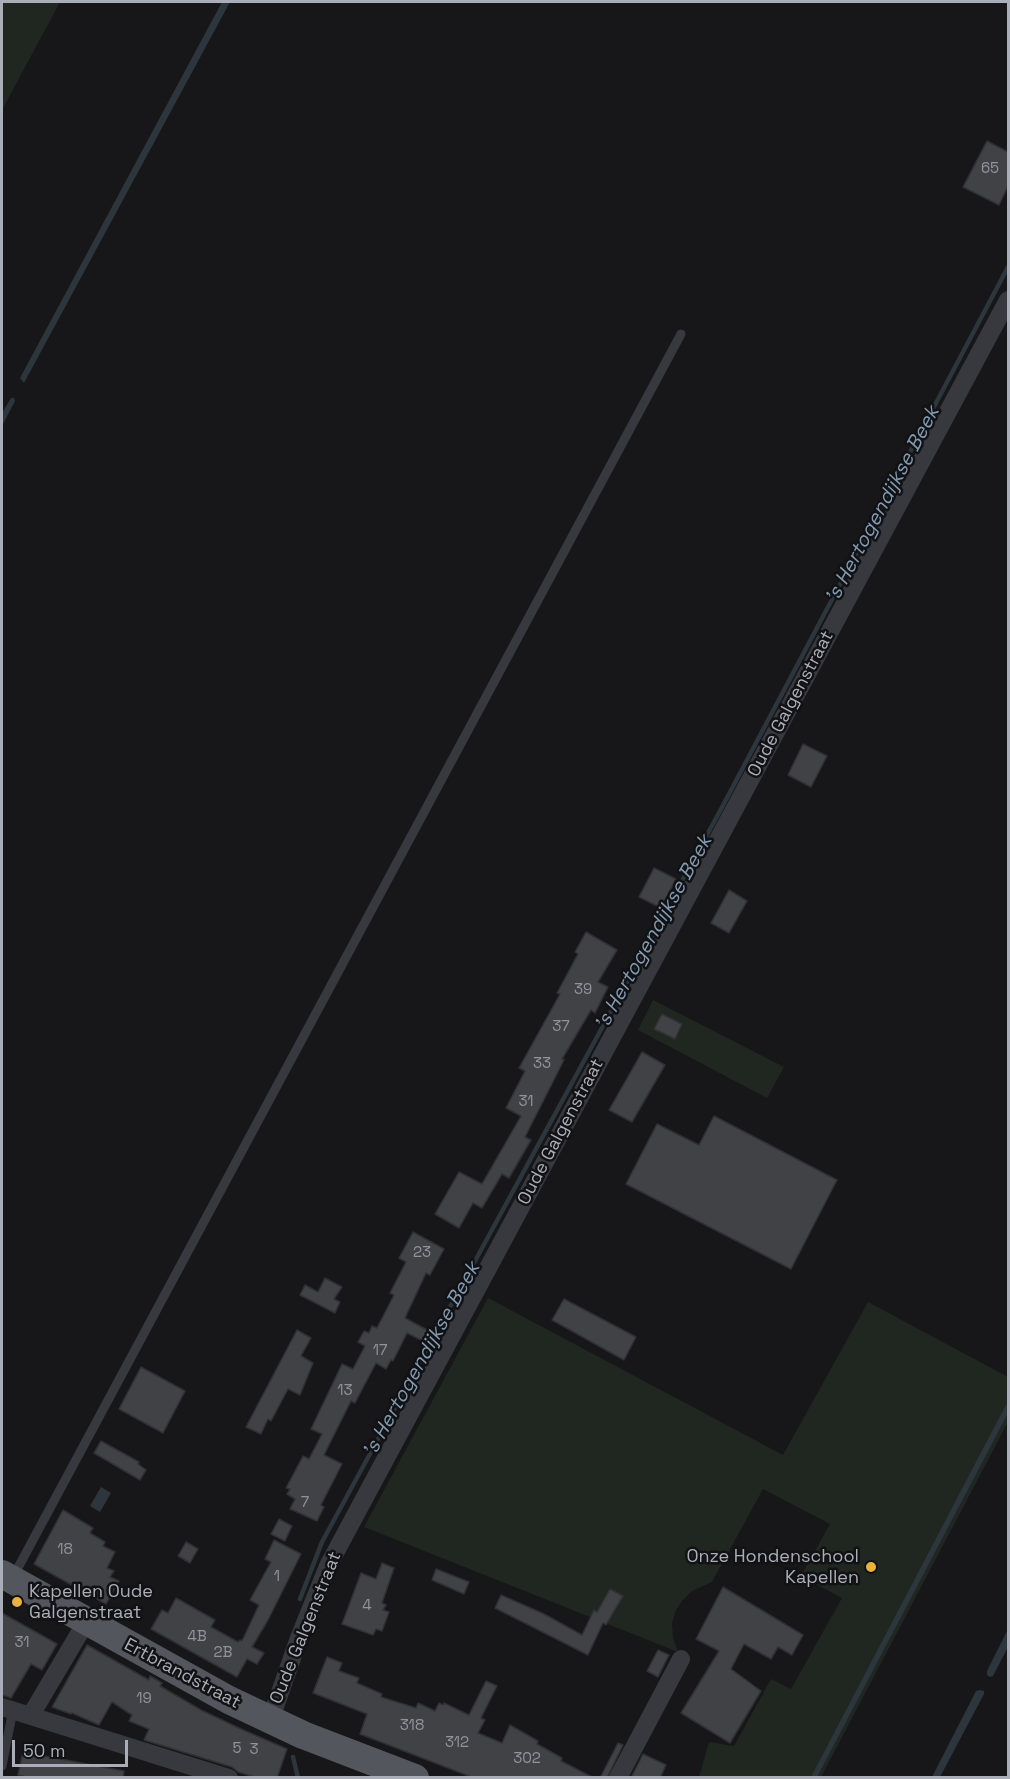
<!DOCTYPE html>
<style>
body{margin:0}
#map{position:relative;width:1010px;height:1779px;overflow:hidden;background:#171719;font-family:"Space Grotesk",sans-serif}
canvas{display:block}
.frame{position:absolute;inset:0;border:3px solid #aaaeb8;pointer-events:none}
.scale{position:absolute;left:12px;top:1740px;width:116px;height:27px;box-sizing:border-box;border:3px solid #aaaeb8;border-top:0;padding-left:8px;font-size:18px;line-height:21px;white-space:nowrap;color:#aaaeb8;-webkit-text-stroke:4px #121214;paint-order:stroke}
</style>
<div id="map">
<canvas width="1010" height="1779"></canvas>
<div class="frame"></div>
<div class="scale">50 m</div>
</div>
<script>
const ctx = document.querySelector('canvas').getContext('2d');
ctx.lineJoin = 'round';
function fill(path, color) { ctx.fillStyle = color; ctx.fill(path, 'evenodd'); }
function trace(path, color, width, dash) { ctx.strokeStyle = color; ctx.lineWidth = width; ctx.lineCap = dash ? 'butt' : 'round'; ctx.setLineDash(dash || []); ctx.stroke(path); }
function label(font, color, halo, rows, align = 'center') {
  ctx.font = font + ' "Space Grotesk",sans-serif'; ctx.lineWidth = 5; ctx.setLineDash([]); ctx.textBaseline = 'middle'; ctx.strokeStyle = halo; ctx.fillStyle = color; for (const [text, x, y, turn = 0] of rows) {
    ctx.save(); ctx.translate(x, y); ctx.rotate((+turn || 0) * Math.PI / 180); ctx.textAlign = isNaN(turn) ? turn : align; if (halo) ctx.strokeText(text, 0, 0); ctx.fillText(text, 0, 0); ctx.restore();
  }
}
const green = new Path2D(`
 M 2,2 L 60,2 L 2,110 Z
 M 653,1000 L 784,1067 L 767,1098 L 638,1030 Z
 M 488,1298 L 783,1455 L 868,1302 L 1008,1377 L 1008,1422 L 821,1777 L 699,1777 L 709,1742 L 734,1746 L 771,1679 L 791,1689 L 842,1598 L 801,1576 L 830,1524 L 763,1489 L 712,1582 L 692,1591 L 682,1601 L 676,1610 L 672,1623 L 673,1638 L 678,1652 L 364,1527 Z`);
const water = new Path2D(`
 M 222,2 L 230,2 L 24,383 L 20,378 Z
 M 11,398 L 14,398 L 15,401 L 2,426 L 2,413 Z
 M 1008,1401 L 1008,1413 L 817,1777 L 811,1777 Z
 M 101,1487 L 111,1493 L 100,1512 L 90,1506 Z
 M 1008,1629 L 1008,1647 L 993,1676 L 990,1677 L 987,1675 L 987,1671 Z
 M 980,1690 L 984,1691 L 984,1694 L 940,1777 L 932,1777 L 976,1691 Z`);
const stream = new Path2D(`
 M 300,1599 L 322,1542 L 720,811 L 1008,267
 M 293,1757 L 298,1778`);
const building = new Path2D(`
 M 987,141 L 1008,152 L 1008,186 L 999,205 L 963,187 Z
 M 803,744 L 827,756 L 811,787 L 788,775 Z
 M 654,868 L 676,879 L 661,908 L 639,897 Z
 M 729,890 L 747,901 L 729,933 L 711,923 Z
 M 586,932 L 617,950 L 598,982 L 608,987 L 595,1013 L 591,1010 L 562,1059 L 564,1060 L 525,1137 L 531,1140 L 509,1178 L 502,1174 L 482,1208 L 473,1203 L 459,1228 L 435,1214 L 459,1172 L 482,1184 L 521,1116 L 506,1108 L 525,1071 L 519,1068 L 560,994 L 557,993 L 578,954 L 575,952 Z
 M 662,1014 L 682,1024 L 675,1039 L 654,1029 Z
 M 642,1052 L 665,1065 L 632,1122 L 609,1110 Z
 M 714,1116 L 837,1180 L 791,1269 L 626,1184 L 657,1124 L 699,1145 Z
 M 413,1232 L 444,1249 L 430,1275 L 426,1273 L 405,1318 L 429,1331 L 423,1341 L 407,1333 L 393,1361 L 391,1360 L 386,1369 L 376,1363 L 355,1403 L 351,1401 L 324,1455 L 342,1464 L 321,1505 L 324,1507 L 317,1521 L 290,1509 L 295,1499 L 287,1494 L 290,1489 L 286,1488 L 303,1456 L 309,1459 L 322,1434 L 311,1429 L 342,1364 L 353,1369 L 365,1346 L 358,1342 L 364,1331 L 369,1333 L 372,1326 L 377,1328 L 394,1295 L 390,1293 L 406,1262 L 399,1258 Z
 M 325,1278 L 342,1287 L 334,1299 L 340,1302 L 335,1313 L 300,1295 L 305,1285 L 318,1292 Z
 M 564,1299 L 636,1337 L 624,1360 L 552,1320 Z
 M 297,1330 L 311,1338 L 301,1356 L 313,1363 L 300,1395 L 288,1389 L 271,1421 L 268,1419 L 261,1434 L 246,1427 Z
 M 141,1367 L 185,1391 L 163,1433 L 119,1409 Z
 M 101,1441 L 139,1462 L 138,1464 L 146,1470 L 140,1480 L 94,1453 Z
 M 63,1510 L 93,1528 L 90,1533 L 105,1542 L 103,1546 L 115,1552 L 107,1568 L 114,1571 L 110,1577 L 119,1581 L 106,1604 L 34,1564 Z
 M 279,1519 L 292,1526 L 285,1541 L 271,1534 Z
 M 274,1540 L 301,1554 L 268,1620 L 252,1647 L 264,1653 L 257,1664 L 247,1659 L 237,1677 L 151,1629 L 162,1610 L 168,1613 L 176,1598 L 215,1620 L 211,1627 L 238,1642 L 240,1640 L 242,1641 L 259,1605 L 250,1600 L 271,1562 L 265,1559 Z
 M 186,1542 L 198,1549 L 190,1563 L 178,1556 Z
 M 382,1563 L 394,1568 L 382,1603 L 386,1605 L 383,1610 L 389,1612 L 382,1631 L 376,1629 L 373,1635 L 342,1624 L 361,1573 L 376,1579 Z
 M 436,1569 L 469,1582 L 464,1594 L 432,1580 Z
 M 723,1587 L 803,1635 L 792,1655 L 778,1647 L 771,1659 L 744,1644 L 731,1669 L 761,1691 L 730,1743 L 681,1713 L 719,1651 L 696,1639 Z
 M 610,1589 L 623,1596 L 606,1625 L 603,1623 L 588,1655 L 495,1608 L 501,1595 L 544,1614 L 582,1635 L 594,1610 L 597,1612 Z
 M 2,1613 L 57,1644 L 42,1670 L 31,1664 L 11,1698 L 2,1695 Z
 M 87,1645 L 149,1680 L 150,1676 L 162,1683 L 160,1686 L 201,1710 L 241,1729 L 287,1749 L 277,1778 L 258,1778 L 238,1772 L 232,1767 L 144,1740 L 149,1729 L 129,1721 L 132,1715 L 112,1702 L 99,1725 L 72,1713 L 71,1714 L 52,1707 Z
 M 658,1650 L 669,1655 L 658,1677 L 647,1671 Z
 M 327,1657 L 342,1663 L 339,1671 L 359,1678 L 357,1683 L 382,1694 L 381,1697 L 416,1708 L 418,1703 L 435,1711 L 439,1703 L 443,1705 L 444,1703 L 469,1715 L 486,1681 L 497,1686 L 481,1718 L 485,1720 L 478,1733 L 502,1743 L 510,1725 L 538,1741 L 537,1744 L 562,1758 L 561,1761 L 594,1778 L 474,1778 L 360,1734 L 367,1714 L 313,1693 Z
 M 618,1743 L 623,1745 L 607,1778 L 600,1778 Z
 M 23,1752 L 124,1771 L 123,1778 L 31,1778 L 18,1775 Z
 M 643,1754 L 666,1765 L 660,1778 L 631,1778 Z`);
const lane = new Path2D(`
 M 13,1577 L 681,334
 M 2,1766 L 13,1710`);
const street = new Path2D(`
 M 2,1707 L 229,1778
 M 31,1715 L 86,1622
 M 270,1721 L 299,1638 L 328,1566 L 1008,300
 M 618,1778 L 681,1659`);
const primary = new Path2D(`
 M 2,1574 L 229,1700 L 303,1735 L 415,1778`);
const markers = [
 [871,1567,6,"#ebb13d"],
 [17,1602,6,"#ebb13d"]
];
const numberNames = [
 ["65",990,169],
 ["39",583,990],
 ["37",561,1027],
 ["33",542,1064],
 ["31",526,1102],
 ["23",422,1253],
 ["17",380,1351],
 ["13",345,1391],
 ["7",305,1503],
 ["18",65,1550],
 ["1",277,1577],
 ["4",367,1606],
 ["4B",197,1637],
 ["31",22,1643],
 ["2B",223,1653],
 ["19",144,1699],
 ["318",412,1726],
 ["312",457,1743],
 ["5",237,1749],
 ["3",254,1750],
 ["302",527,1759]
];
const streetNames = [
 ["Oude Galgenstraat",791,704,-62],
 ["Oude Galgenstraat",561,1132,-62],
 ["Oude Galgenstraat",306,1628,-68],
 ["Ertbrandstraat",182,1674,28]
];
const poiNames = [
 ["Onze Hondenschool",859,1557],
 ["Kapellen",859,1578],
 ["Kapellen Oude",29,1592,"left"],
 ["Galgenstraat",29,1613,"left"]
];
const waterNames = [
 ["'s Hertogendijkse Beek",883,505,-62],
 ["'s Hertogendijkse Beek",654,933,-61],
 ["'s Hertogendijkse Beek",422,1360,-61]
];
fill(green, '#1f2720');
fill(water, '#2d363c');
trace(stream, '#2d363c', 4.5);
fill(building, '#414246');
trace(building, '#313135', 1.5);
trace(lane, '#38393e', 9);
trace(street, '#38393e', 18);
trace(primary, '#54565d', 28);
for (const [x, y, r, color] of markers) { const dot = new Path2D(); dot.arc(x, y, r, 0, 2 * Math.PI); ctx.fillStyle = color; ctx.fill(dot); trace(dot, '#121214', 2); }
label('15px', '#90939c', null, numberNames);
label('18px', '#aaaeb8', '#121214', streetNames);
label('18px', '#aaaeb8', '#121214', poiNames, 'right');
label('italic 20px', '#829bb2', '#121214', waterNames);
</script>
